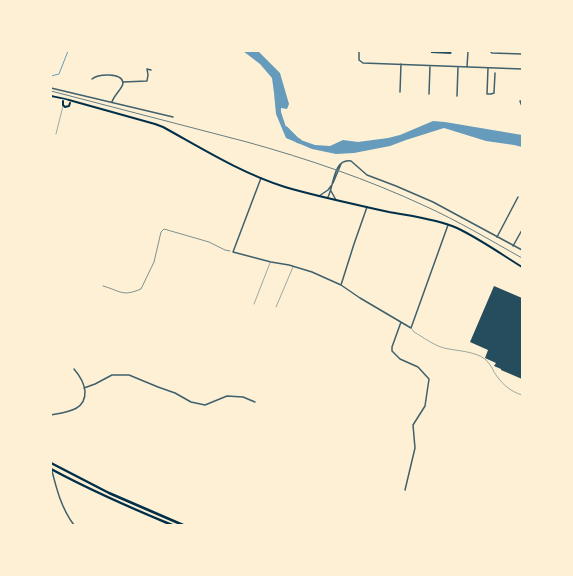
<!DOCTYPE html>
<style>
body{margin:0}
#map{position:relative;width:573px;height:576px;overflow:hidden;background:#fdf0d5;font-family:"Zilla Slab",serif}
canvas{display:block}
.frame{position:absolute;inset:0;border:52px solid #fdf0d5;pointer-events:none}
</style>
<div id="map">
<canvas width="573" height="576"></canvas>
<div class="frame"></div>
</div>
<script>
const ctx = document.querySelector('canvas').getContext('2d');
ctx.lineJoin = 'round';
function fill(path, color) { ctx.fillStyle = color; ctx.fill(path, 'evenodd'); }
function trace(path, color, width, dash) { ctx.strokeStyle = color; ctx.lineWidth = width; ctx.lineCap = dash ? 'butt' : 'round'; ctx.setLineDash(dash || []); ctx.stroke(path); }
const water = new Path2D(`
 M 243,51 L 258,51 L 280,73 L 289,104 L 287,109 L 281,108 L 281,112 L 287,130 L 295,138 L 315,145 L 330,146 L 343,140 L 358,142 L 388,138 L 400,135 L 433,121 L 445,122 L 522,135 L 522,147 L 514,145 L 486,141 L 444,128 L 406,140 L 390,146 L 354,153 L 336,154 L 312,149 L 286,138 L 276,114 L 274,93 L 272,78 L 260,64 Z`);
const stream = new Path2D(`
 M 51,76 L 59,74 L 68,51`);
const river = new Path2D(`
 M 286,129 L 297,140 L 299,141`);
const building = new Path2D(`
 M 431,51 L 452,51 L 451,54 L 431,53 Z
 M 494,286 L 522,298 L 522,379 L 501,370 L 501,369 L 494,366 L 496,363 L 485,358 L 488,350 L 470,342 Z`);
const path = new Path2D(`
 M 103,286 C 121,291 122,297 141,289 L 154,262 L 161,232 L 164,229 L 209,242 L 225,250 L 230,251`);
const service = new Path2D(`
 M 56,134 L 63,106
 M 254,304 L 270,263
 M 276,307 L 293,267
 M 412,329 L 414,332 C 423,337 433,345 444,348 C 457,351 474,351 485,359 C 489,363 492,367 494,372 C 501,383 509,391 522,395`);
const minor = new Path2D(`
 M 359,51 L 359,60 L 363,63 L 522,69
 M 490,51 L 492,53 L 522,54
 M 467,67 L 468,51
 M 488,68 L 487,94 L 491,94 L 494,93 L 495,73
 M 92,79 C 98,74 122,72 123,83 C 123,88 114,95 112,102
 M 123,82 L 147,81 L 148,75 L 147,69 L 151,70
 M 51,88 L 173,117
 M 400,92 L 401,64
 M 429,94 L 430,66
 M 457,96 L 458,67
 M 522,101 L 520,101 L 521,104 L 522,106
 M 261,178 L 233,252 L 271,262 L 289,265 L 312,272 L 341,285 L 360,298 L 411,328 L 448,225
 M 497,237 L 518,197
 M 513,246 L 522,230
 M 341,285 L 354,244 L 367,207
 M 401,322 L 392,347 L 392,351 L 400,359 L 418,367 L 429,379 L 425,406 L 413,425 L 415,448 L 405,490
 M 84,388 L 95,384 L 112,375 L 129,375 L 158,387 L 175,393 L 191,402 L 205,405 L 227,396 L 243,397 L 255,402
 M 51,415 C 66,412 86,411 85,391 C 84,382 80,376 74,369
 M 51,467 C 56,487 61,508 74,525`);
const tertiary = new Path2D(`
 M 333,183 L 341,164
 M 331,191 L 336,200
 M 319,196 L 328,190 L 331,186
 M 328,197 C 334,186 333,158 351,161 L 367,175 L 396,186 L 433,202 L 522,250`);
const secondary = new Path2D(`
 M 51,96 C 56,97 67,99 69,100 L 155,124 L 163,127 C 203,149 241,173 285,187 C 319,197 354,204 389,212 C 410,216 437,219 457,228 C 480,239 501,254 522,267
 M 63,101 L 63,105 L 65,107 L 69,106 L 70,103`);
const motorway = new Path2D(`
 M 51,463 L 109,493 L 183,525
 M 51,469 C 90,490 131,508 172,525`);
const rail = new Path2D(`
 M 51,91 L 247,142 C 308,159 367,179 425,206 C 458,221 490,240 522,258`);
fill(water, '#669bbc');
trace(stream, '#669bbc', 1);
trace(river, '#669bbc', 5);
fill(building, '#264d5e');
trace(path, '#003049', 0.5);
trace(service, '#3f606c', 0.5);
trace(minor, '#3f606c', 1.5);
trace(tertiary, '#3f606c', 1.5);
trace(secondary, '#003049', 2);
trace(motorway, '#003049', 2.5);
trace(rail, '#657d81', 1);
</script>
